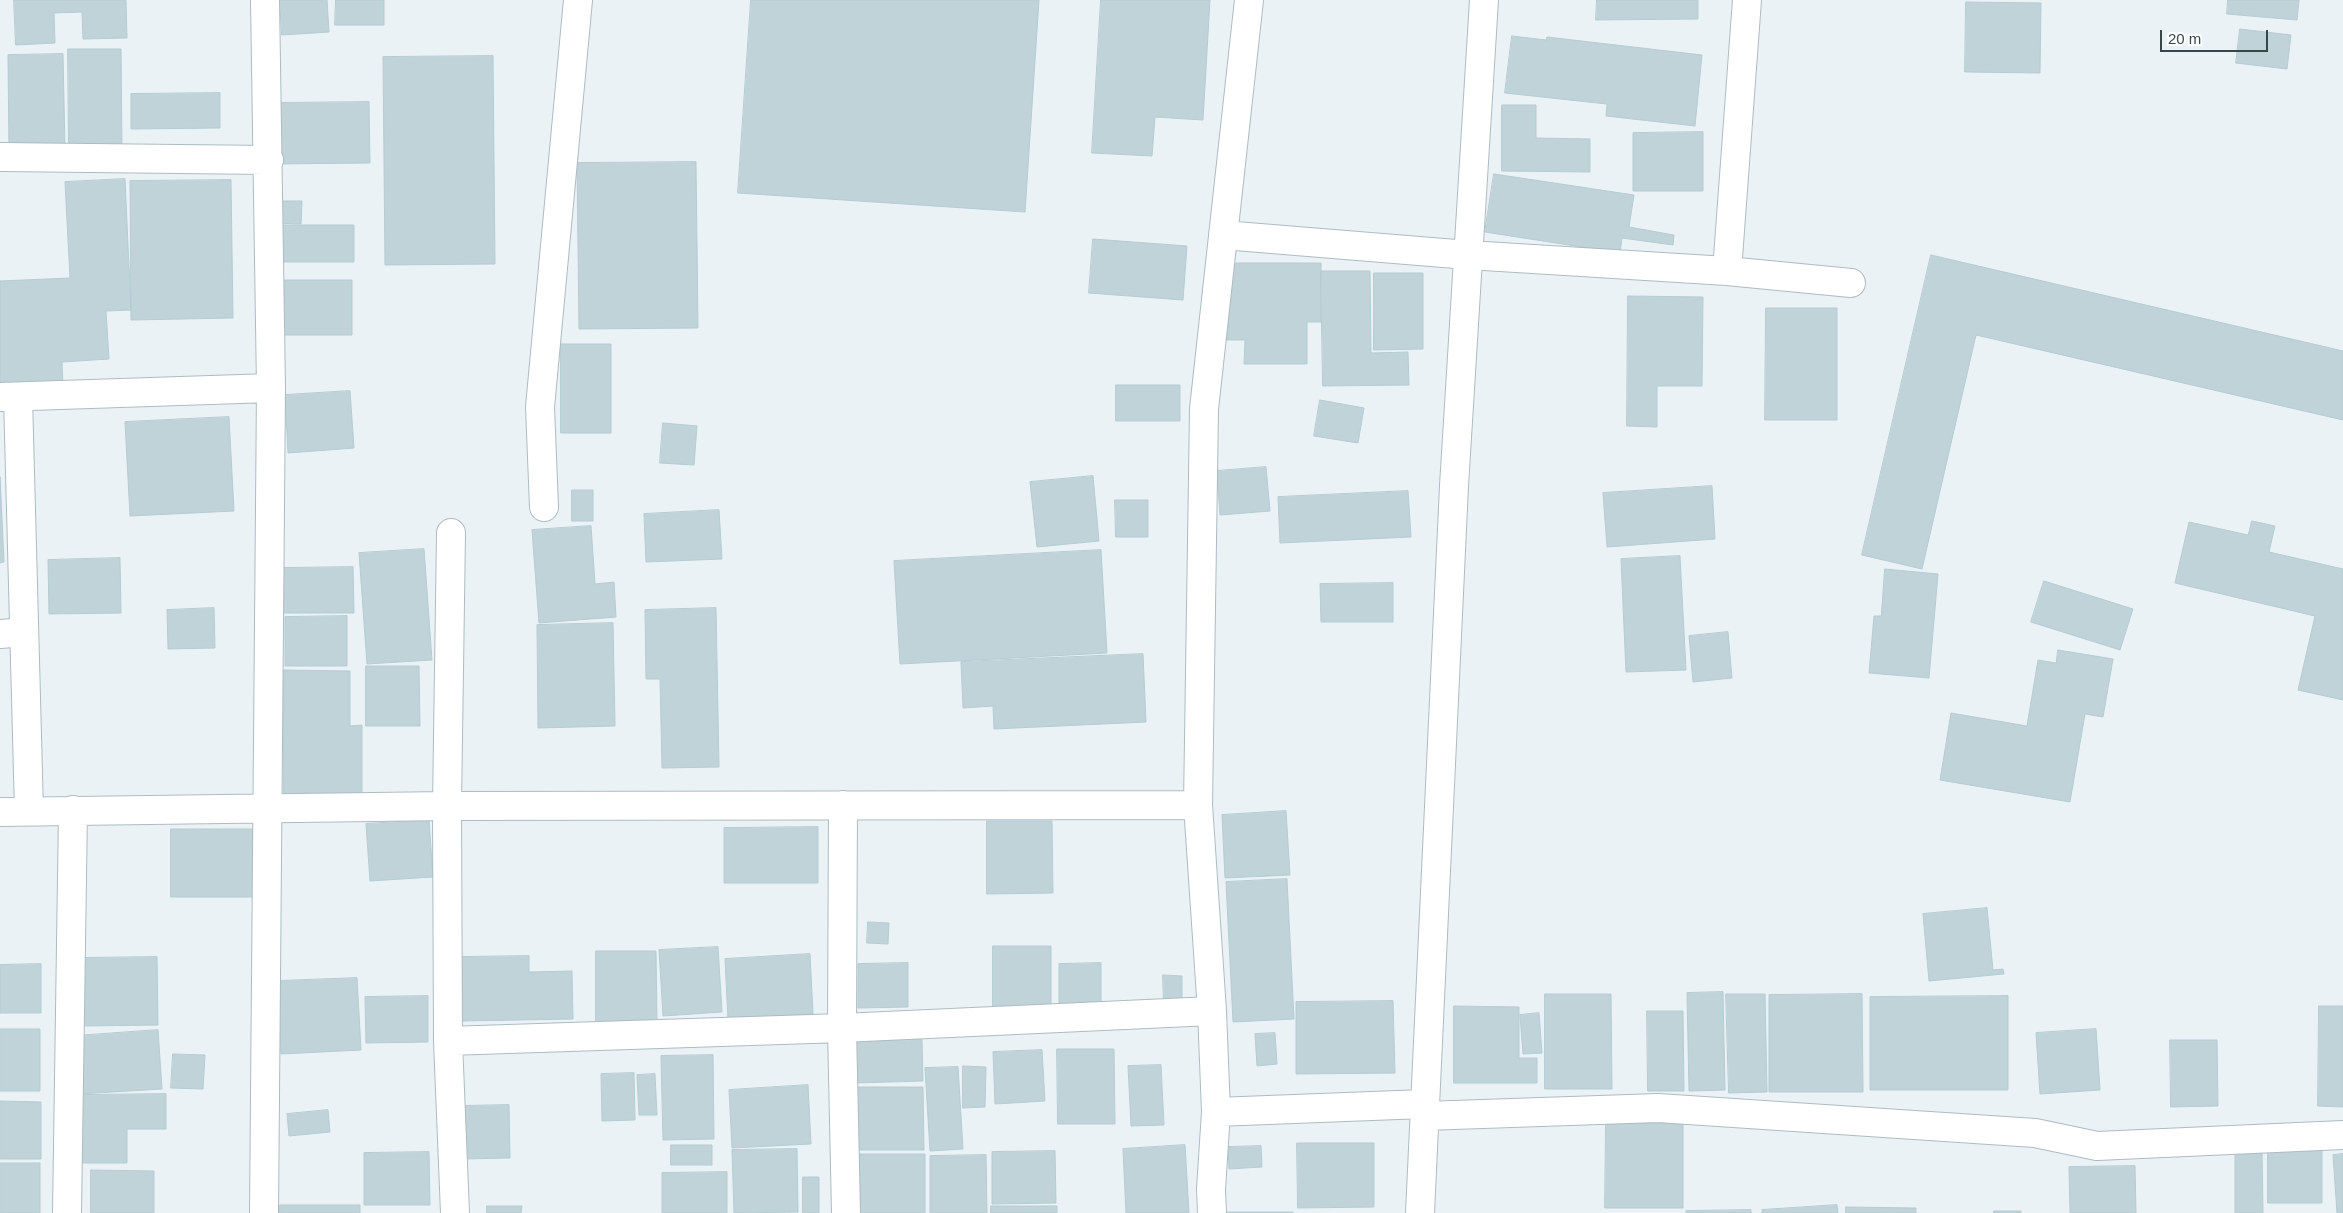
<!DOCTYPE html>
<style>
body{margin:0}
#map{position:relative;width:2343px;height:1213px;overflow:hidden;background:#ebf2f6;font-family:Helvetica,sans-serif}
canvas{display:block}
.scale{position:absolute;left:2160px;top:30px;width:108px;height:22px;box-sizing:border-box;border:2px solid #38464a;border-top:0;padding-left:6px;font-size:15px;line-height:18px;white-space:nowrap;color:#38464a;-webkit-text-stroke:4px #fff;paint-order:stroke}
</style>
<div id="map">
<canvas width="2343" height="1213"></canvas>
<div class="scale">20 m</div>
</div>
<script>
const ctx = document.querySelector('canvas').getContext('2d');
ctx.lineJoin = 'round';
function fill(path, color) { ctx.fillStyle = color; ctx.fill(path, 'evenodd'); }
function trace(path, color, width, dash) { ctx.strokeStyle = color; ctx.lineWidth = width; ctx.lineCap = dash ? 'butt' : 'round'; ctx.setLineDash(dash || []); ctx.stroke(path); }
const building = new Path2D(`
 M 14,0 L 126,0 L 127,38 L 83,39 L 82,12 L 54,13 L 55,43 L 16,45 Z
 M 280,0 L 327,0 L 329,32 L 282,35 Z
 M 336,0 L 384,0 L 384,25 L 335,25 Z
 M 751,0 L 1039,0 L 1025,212 L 738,193 Z
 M 1101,0 L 1210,0 L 1203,120 L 1155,117 L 1152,156 L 1092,153 Z
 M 1597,0 L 1698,0 L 1698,19 L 1596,20 Z
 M 2228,0 L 2299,0 L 2297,20 L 2227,14 Z
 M 1966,2 L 2041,3 L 2040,73 L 1965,72 Z
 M 2240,29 L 2291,35 L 2287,69 L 2236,63 Z
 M 1512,36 L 1546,40 L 1547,37 L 1702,55 L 1695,126 L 1606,116 L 1607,104 L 1505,93 Z
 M 68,49 L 121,49 L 122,152 L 69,152 Z
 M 63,54 L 65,150 L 9,151 L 8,55 Z
 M 493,56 L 495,264 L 385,265 L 383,57 Z
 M 220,93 L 220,128 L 131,129 L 131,94 Z
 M 369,102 L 370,163 L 275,164 L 274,103 Z
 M 1502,105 L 1536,105 L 1536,138 L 1590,139 L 1590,172 L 1502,171 Z
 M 1703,132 L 1703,191 L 1633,191 L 1633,133 Z
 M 696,162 L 698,328 L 579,329 L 577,163 Z
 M 1494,174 L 1634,195 L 1629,227 L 1674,235 L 1673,245 L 1622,238 L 1620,253 L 1485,232 Z
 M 125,179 L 131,310 L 106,311 L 109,359 L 62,362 L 63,386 L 0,390 L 0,281 L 70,278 L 65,182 Z
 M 231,180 L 233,318 L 131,320 L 130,181 Z
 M 275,201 L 302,201 L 301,224 L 274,223 Z
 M 273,225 L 354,225 L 354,262 L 273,262 Z
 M 1093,239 L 1187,246 L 1183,300 L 1089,293 Z
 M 1931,255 L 2343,351 L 2343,420 L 1976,335 L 1922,569 L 1862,555 Z
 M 1225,263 L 1321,263 L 1321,322 L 1307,322 L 1307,364 L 1244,364 L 1245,340 L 1224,340 Z
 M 1321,271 L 1370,271 L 1371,353 L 1408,352 L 1409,385 L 1323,386 Z
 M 1374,273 L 1423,273 L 1423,349 L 1374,350 Z
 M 280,280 L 352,280 L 352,335 L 280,335 Z
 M 1628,296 L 1703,297 L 1702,386 L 1657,386 L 1657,427 L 1627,426 Z
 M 1766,308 L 1837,308 L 1837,420 L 1765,420 Z
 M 561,344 L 611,344 L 611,433 L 561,433 Z
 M 1116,385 L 1180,385 L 1180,421 L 1116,421 Z
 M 350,391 L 354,448 L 288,453 L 285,395 Z
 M 1320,400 L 1364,408 L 1358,443 L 1314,436 Z
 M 229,417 L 234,511 L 130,516 L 125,422 Z
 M 663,423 L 697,426 L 694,465 L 660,463 Z
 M 1266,467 L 1270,511 L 1220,515 L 1217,471 Z
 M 1093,476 L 1099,541 L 1037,547 L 1030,482 Z
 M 0,477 L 4,562 L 0,563 Z
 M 1712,486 L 1715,539 L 1607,547 L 1603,493 Z
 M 572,490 L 593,490 L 593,521 L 572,521 Z
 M 1408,491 L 1411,537 L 1280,543 L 1278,497 Z
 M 1115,500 L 1148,500 L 1148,537 L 1116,537 Z
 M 719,510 L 722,559 L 646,562 L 644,514 Z
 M 2252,521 L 2275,526 L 2269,552 L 2343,569 L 2343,700 L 2298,690 L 2315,616 L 2175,583 L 2189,522 L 2248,535 Z
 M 591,526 L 595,584 L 614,582 L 616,617 L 539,623 L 532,530 Z
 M 424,549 L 432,660 L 367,664 L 359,553 Z
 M 1101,550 L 1107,653 L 900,664 L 894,561 Z
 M 1680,556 L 1686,670 L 1626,672 L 1621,559 Z
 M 120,558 L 121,613 L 49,614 L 48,560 Z
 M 353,567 L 354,613 L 283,613 L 283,568 Z
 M 1885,569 L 1938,574 L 1929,678 L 1869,673 L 1874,616 L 1881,616 Z
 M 2044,581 L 2133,609 L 2120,650 L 2031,622 Z
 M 1393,583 L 1393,622 L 1321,622 L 1320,584 Z
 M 214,608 L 215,648 L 168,649 L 167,610 Z
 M 716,608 L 719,767 L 662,768 L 660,679 L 646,679 L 645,610 Z
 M 347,616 L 347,666 L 285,666 L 285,617 Z
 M 613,623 L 615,726 L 538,728 L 537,625 Z
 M 1728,632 L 1732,678 L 1693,682 L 1689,636 Z
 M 2058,650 L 2113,659 L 2103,717 L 2085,714 L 2070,802 L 1940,780 L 1951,713 L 2027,726 L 2038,660 L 2056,663 Z
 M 1143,654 L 1146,722 L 994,729 L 993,706 L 963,708 L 961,662 Z
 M 366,666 L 419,666 L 420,726 L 366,726 Z
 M 284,670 L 350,671 L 350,726 L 362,725 L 362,794 L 284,794 Z
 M 1286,811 L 1290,875 L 1225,878 L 1222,815 Z
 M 429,820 L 433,877 L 370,881 L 366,824 Z
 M 987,821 L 1052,821 L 1053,893 L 987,894 Z
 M 818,827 L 818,883 L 724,883 L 724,828 Z
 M 171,829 L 253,829 L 253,897 L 171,897 Z
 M 1287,879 L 1294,1019 L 1233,1022 L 1226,882 Z
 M 1987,908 L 1993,970 L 2003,969 L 2004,974 L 1929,981 L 1923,914 Z
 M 868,922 L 889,923 L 888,944 L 867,943 Z
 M 993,946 L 1051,946 L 1051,1009 L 993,1009 Z
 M 718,947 L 722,1012 L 663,1016 L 659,950 Z
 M 596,951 L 656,951 L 657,1025 L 596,1025 Z
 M 810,954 L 813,1014 L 728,1019 L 725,959 Z
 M 529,956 L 529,972 L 572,971 L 573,1019 L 462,1021 L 461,957 Z
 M 157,957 L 158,1025 L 81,1026 L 80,958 Z
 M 908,963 L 908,1007 L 858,1008 L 858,964 Z
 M 1101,963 L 1101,1007 L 1059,1008 L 1059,964 Z
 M 41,964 L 41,1013 L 0,1013 L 0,965 Z
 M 1163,975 L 1182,976 L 1182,1007 L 1164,1007 Z
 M 357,978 L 361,1050 L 281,1054 L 278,981 Z
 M 1723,992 L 1725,1090 L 1689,1091 L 1687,993 Z
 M 1545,994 L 1611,994 L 1612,1089 L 1545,1089 Z
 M 1726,994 L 1765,994 L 1767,1092 L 1729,1093 Z
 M 1862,994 L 1863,1092 L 1769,1092 L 1769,995 Z
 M 428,996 L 428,1042 L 366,1043 L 365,997 Z
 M 2008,996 L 2008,1090 L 1870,1090 L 1870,997 Z
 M 1393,1001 L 1395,1073 L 1296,1074 L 1296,1002 Z
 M 1454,1006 L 1519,1007 L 1519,1058 L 1537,1058 L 1537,1083 L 1454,1083 Z
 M 2319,1006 L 2343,1006 L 2343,1107 L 2318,1106 Z
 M 1647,1011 L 1683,1011 L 1684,1091 L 1648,1091 Z
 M 1539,1013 L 1542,1053 L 1523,1054 L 1520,1015 Z
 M 0,1029 L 40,1029 L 40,1091 L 0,1091 Z
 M 2096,1029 L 2100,1090 L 2040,1094 L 2036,1033 Z
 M 158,1030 L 162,1089 L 79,1094 L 75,1036 Z
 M 1275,1033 L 1277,1064 L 1257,1066 L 1255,1034 Z
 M 922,1040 L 923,1081 L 855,1083 L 853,1041 Z
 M 2170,1040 L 2217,1040 L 2218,1106 L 2171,1107 Z
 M 1057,1049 L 1114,1049 L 1115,1124 L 1058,1124 Z
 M 1042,1050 L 1045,1101 L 995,1104 L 993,1052 Z
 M 173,1054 L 205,1055 L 203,1089 L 171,1088 Z
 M 713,1055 L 714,1139 L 663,1140 L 661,1056 Z
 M 1161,1065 L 1164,1125 L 1131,1126 L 1128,1066 Z
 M 963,1066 L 986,1067 L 985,1107 L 963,1108 Z
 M 958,1067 L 963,1149 L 930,1151 L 925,1068 Z
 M 634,1073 L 635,1120 L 602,1121 L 601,1074 Z
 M 655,1074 L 657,1115 L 639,1115 L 637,1075 Z
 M 808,1085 L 811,1144 L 732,1148 L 729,1090 Z
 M 857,1087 L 923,1087 L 924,1150 L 858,1150 Z
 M 166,1094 L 166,1129 L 127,1129 L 127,1163 L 80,1163 L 80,1095 Z
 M 0,1101 L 41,1102 L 41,1159 L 0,1159 Z
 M 509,1105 L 510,1158 L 463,1159 L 461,1106 Z
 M 328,1110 L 330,1132 L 289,1136 L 287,1114 Z
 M 1606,1123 L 1683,1123 L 1683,1208 L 1605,1208 Z
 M 1297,1143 L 1374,1143 L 1374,1207 L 1298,1208 Z
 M 671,1145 L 712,1145 L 712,1165 L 671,1165 Z
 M 1185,1145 L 1189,1213 L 1126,1213 L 1123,1149 Z
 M 1261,1146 L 1262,1167 L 1229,1169 L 1228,1147 Z
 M 797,1149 L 798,1212 L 734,1213 L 732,1150 Z
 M 2268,1150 L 2322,1150 L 2322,1203 L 2268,1203 Z
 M 1055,1151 L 1056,1203 L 992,1204 L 992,1152 Z
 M 429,1152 L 430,1205 L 364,1205 L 364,1153 Z
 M 2262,1152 L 2263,1213 L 2235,1213 L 2235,1153 Z
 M 858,1154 L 925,1154 L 925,1213 L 857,1213 Z
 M 2343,1154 L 2343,1213 L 2337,1213 L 2333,1155 Z
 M 986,1155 L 987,1213 L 930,1213 L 930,1156 Z
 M 0,1163 L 40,1163 L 40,1213 L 0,1213 Z
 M 2135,1166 L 2136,1213 L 2070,1213 L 2069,1167 Z
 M 91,1170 L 154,1171 L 154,1213 L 91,1213 Z
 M 727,1172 L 727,1213 L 662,1213 L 662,1173 Z
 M 803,1177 L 819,1177 L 819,1213 L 803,1213 Z
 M 280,1205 L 360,1205 L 360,1213 L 280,1213 Z
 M 1837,1205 L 1838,1213 L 1762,1213 L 1762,1210 Z
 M 487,1206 L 522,1206 L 521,1213 L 487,1213 Z
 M 991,1206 L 1057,1206 L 1057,1213 L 991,1213 Z
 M 1846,1207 L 1916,1208 L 1916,1213 L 1846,1213 Z
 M 1751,1210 L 1751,1213 L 1686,1213 L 1686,1211 Z
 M 1994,1211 L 2021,1211 L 2021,1213 L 1994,1213 Z
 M 1226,1212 L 1293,1212 L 1293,1213 L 1226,1213 Z`);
const street = new Path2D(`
 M 265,0 L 271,388
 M 0,157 L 269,160
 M 1223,235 L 1468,255 L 1727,271 L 1747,0
 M 1727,271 L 1851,283
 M 0,397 L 271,388 L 264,1213
 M 18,397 L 29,811
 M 544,507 L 540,407 L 578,0
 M 451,533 L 447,806 L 448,1041 L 455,1213
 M 0,634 L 24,632
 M 843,805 L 842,1028 L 846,1213
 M 0,812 L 447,806 L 1198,805
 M 448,1041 L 842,1028 L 1212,1011
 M 1216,1112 L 1424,1104
 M 1424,1116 L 1658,1108 L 2035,1133 L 2097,1146 L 2343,1135
 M 67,1213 L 73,810
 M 1212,1213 L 1211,1189 L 1216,1112 L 1212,1011 L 1198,805 L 1204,409 L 1249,0
 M 1420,1213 L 1454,486 L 1484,0`);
fill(building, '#c0d3d8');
trace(building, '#b3ccd3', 1);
trace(street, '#adbcc2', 30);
trace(street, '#fff', 28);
</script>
